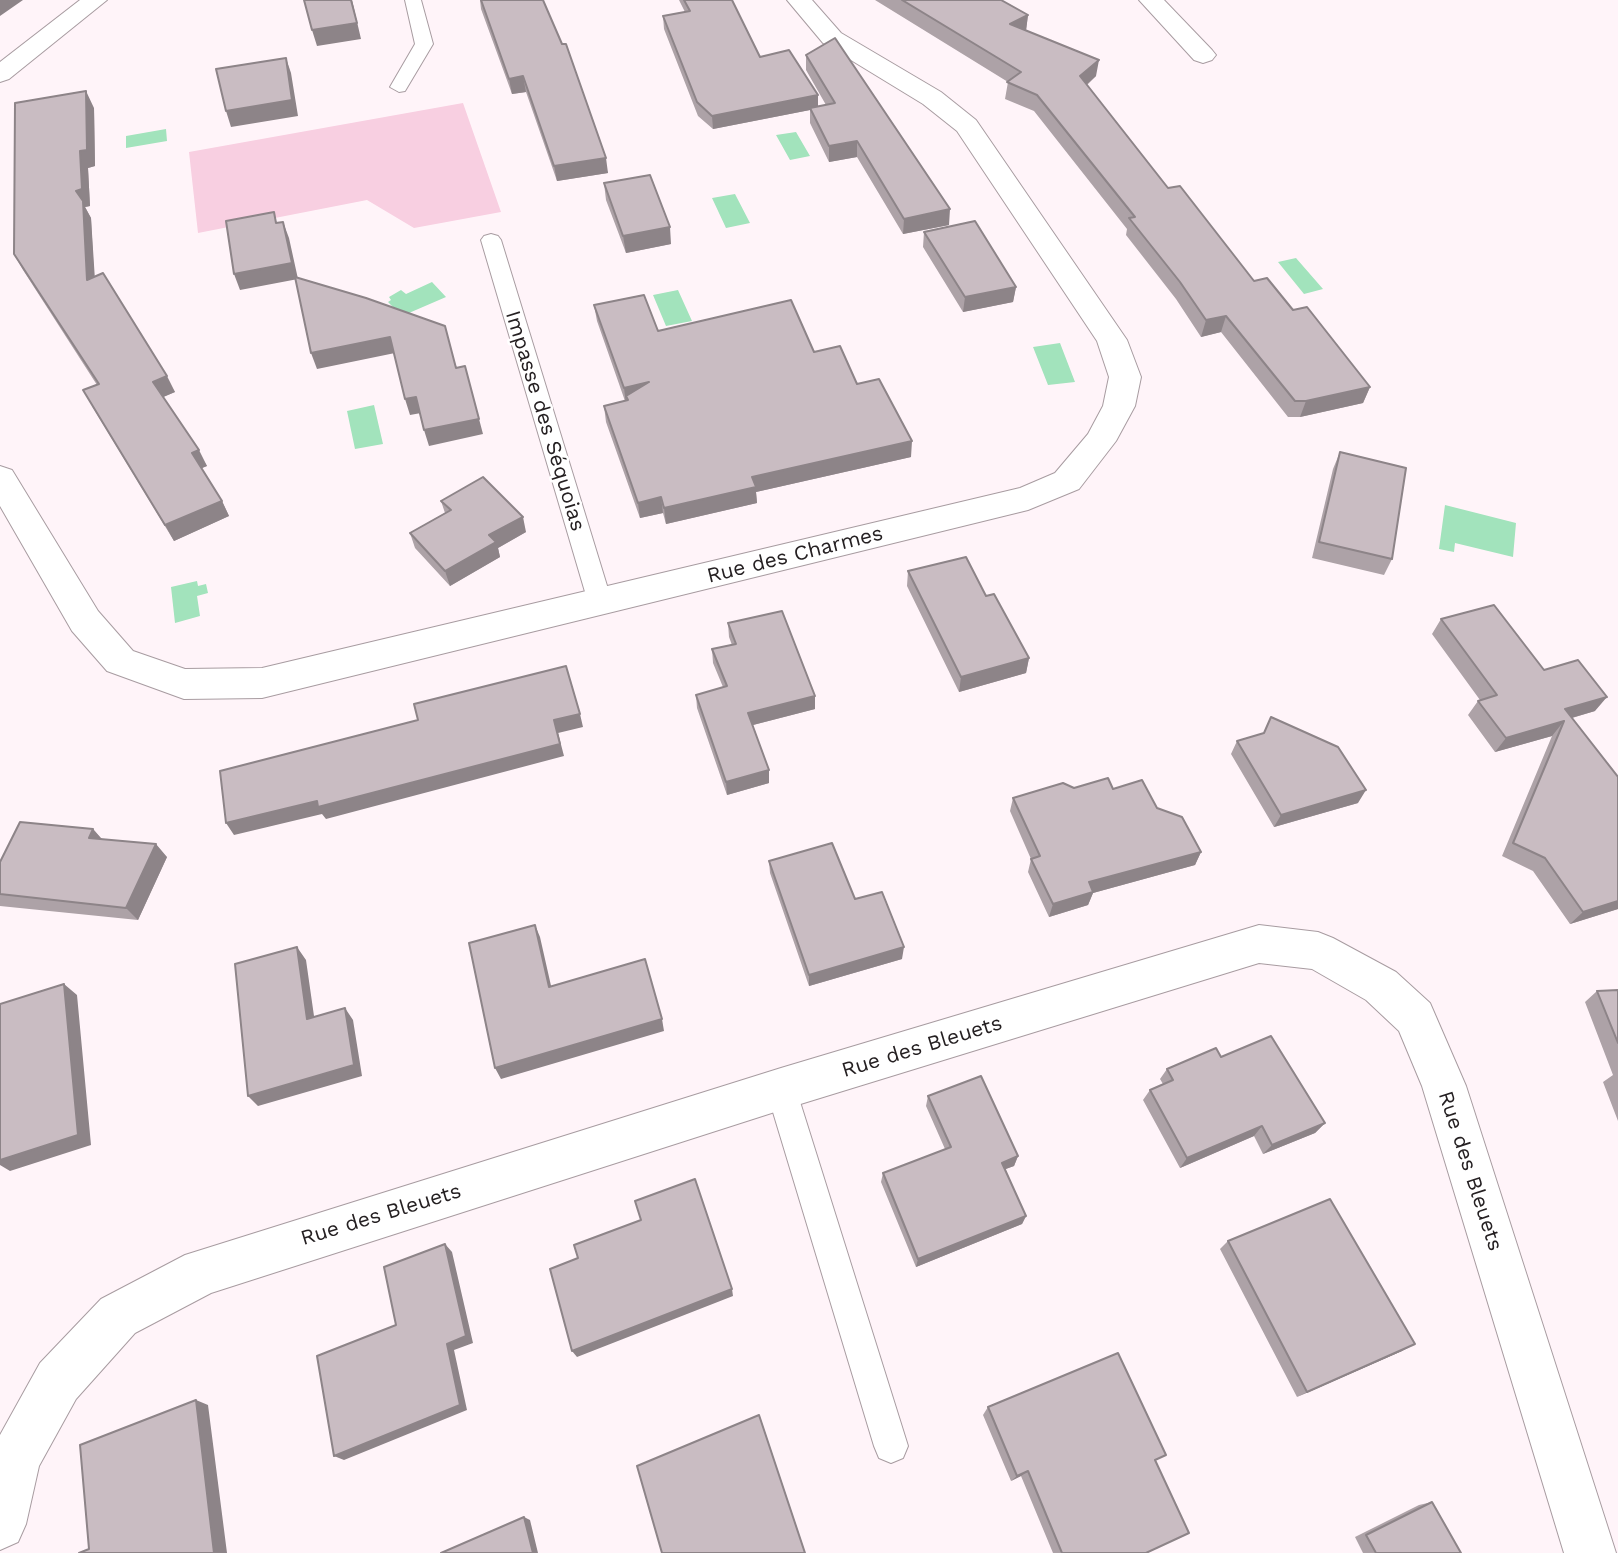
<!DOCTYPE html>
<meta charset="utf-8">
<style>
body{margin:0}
canvas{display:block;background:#fff4f9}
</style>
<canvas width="1618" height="1553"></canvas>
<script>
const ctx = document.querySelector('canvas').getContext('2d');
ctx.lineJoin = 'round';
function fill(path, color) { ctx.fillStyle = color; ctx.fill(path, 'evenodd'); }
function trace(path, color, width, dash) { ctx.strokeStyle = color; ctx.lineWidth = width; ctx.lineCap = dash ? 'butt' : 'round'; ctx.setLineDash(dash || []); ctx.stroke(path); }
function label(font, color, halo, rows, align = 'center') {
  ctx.font = font + ' "Work Sans",sans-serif'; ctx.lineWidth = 5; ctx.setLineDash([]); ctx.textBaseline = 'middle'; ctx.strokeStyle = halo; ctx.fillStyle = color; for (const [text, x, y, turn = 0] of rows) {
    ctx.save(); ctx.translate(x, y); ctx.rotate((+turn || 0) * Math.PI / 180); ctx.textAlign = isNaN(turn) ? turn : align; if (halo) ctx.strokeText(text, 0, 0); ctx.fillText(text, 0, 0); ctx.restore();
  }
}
const green = new Path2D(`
 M 463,103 L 501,212 L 414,228 L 367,200 L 198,233 L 189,152 Z`);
const water = new Path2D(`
 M 166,129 L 167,141 L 126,148 L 126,136 Z
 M 796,132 L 810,156 L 790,160 L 776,135 Z
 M 735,194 L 750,223 L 726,228 L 712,198 Z
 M 1296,258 L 1323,289 L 1304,294 L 1278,262 Z
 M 432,282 L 446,297 L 402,316 L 388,302 L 391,300 L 389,297 L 401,290 L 406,294 Z
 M 678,290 L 692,321 L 666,326 L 653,295 Z
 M 1060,343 L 1075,382 L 1048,385 L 1033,347 Z
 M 374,405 L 383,444 L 355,449 L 347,411 Z
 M 1445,505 L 1516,523 L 1513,557 L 1455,543 L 1454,552 L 1439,549 Z
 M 197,581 L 198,586 L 206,584 L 208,593 L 197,596 L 200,616 L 175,623 L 171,587 Z`);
const lane = new Path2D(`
 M 405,0 L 421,0 L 433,44 L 405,91 L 399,92 L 390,87 L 415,44 Z
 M 491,234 L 498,236 L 501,240 L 612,602 L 609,609 L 600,611 L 591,609 L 588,602 L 481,240 L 484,236 Z
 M 781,1074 L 792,1079 L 796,1089 L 908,1446 L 903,1458 L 891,1463 L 879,1458 L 874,1446 L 766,1089 L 770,1079 Z`);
const street = new Path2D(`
 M 80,0 L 107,0 L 9,79 L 0,82 L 0,62 Z
 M 787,0 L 812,0 L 841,33 L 941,92 L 976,120 L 1127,340 L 1141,377 L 1135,406 L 1116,441 L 1079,489 L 1028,510 L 262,698 L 184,699 L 107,671 L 72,631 L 0,506 L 0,466 L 12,470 L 98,611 L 133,651 L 185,669 L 262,668 L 1020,488 L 1055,473 L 1088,434 L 1103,406 L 1109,377 L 1097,341 L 957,131 L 923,104 L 823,43 Z
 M 1139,0 L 1164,0 L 1212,50 L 1216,55 L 1212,60 L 1203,63 L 1194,60 Z
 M 1259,925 L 1318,932 L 1333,938 L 1396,972 L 1430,1003 L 1466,1086 L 1616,1553 L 1564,1553 L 1422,1086 L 1399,1031 L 1366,1000 L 1312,969 L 1259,963 L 781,1110 L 211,1293 L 135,1333 L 76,1399 L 39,1466 L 26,1524 L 18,1542 L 0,1550 L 0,1435 L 40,1363 L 101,1299 L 185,1255 L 781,1068 Z`);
const wall = new Path2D(`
 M 480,0 L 543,0 L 608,173 L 557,181 L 526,92 L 512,94 L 481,9 Z
 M 679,0 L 732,0 L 760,57 L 818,95 L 818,106 L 826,105 L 806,70 L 806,55 L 949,225 L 903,234 L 857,157 L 829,162 L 810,123 L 810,110 L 713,129 L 698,116 L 664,29 L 663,16 L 685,12 Z
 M 875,0 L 1001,0 L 1028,15 L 1026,30 L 1096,76 L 1087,85 L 1168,188 L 1254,281 L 1293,310 L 1370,387 L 1363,403 L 1300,417 L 1288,417 L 1221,332 L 1201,337 L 1176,299 L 1126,235 L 1127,229 L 1034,111 L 1005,99 L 1008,82 Z
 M 94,108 L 95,166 L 88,168 L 90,206 L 85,207 L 91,218 L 94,276 L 175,392 L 163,397 L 207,466 L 201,468 L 222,501 L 229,516 L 174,541 L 92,406 L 97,385 L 23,270 L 14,254 Z
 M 604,183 L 671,244 L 626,253 L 606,200 Z
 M 924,232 L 1016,287 L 1013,302 L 963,312 L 923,247 Z
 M 594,305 L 658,331 L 814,352 L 857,384 L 911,457 L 756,492 L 757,503 L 666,524 L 663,513 L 640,518 L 606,422 L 604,406 L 625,401 L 597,321 Z
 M 1340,452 L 1392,559 L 1384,575 L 1312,558 L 1333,469 Z
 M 441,501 L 526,532 L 498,548 L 500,557 L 450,586 L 415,548 L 410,533 L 445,513 Z
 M 908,571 L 986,596 L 1029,658 L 1026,673 L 959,692 L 907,586 Z
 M 1441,619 L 1544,670 L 1595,711 L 1572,718 L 1618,909 L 1570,924 L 1533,871 L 1502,856 L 1552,736 L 1495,752 L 1468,715 L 1478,701 L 1480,700 L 1432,634 Z
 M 728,623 L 815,709 L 753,725 L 769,783 L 727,795 L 697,708 L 696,695 L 723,687 L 713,663 L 712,649 L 732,645 L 729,637 Z
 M 1271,717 L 1358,803 L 1274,827 L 1231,754 L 1237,741 L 1263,734 Z
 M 1074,788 L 1113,789 L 1157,808 L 1201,852 L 1195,865 L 1093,893 L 1088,905 L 1049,917 L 1028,872 L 1031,859 L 1010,811 L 1013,798 Z
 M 93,829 L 102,839 L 167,857 L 138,920 L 0,906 L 0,862 Z
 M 769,861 L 902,959 L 809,986 L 770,873 Z
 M 1618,990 L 1618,1121 L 1603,1082 L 1613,1075 L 1585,1002 L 1597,991 Z
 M 1221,1057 L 1325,1123 L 1315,1133 L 1263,1154 L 1254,1136 L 1180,1168 L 1143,1100 L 1150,1090 L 1163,1084 L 1160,1079 L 1167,1069 Z
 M 928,1096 L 1018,1156 L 1014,1166 L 1005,1169 L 1026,1216 L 1022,1224 L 916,1267 L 881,1182 L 883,1173 L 945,1149 L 926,1106 Z
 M 1228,1241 L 1402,1351 L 1297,1397 L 1220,1249 Z
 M 988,1407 L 1155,1461 L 1146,1553 L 1053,1553 L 1021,1476 L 1011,1481 L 983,1415 Z
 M 1432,1502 L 1461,1553 L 1363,1553 L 1355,1537 L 1419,1505 Z`);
const shadedWall = new Path2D(`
 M 0,0 L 23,0 L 0,16 Z
 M 352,0 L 361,39 L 317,46 L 312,30 Z
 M 1028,15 L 1026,31 L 1010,24 Z
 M 286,58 L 291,73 L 298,116 L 231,127 L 226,111 Z
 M 1099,60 L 1096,76 L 1077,93 L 1080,76 Z
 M 523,76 L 526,92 L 512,94 L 509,79 Z
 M 86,91 L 94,108 L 95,166 L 88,168 L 90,206 L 85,207 L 91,218 L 96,296 L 87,280 L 76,191 Z
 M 818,95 L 818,109 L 810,108 L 810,110 L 713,129 L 712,116 Z
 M 857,141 L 857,157 L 829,162 L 829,146 Z
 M 606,158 L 608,173 L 557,181 L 554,166 Z
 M 950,209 L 949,225 L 903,234 L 904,219 Z
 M 283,222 L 289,238 L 298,279 L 240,290 L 234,274 Z
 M 670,227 L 671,244 L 626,253 L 623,236 Z
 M 1016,287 L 1013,302 L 963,312 L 965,297 Z
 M 1226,316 L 1221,332 L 1201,337 L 1206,320 Z
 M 390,337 L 395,353 L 317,369 L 311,353 Z
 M 465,366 L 483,434 L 429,446 L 424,430 Z
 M 167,376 L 175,392 L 161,398 L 153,382 Z
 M 649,382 L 626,396 L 627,404 L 626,404 L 624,388 Z
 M 1370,387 L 1363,403 L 1300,417 L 1306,401 Z
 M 416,397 L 421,413 L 410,415 L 405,399 Z
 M 912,441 L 911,457 L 756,492 L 757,503 L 666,524 L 664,508 L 752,477 Z
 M 199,450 L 207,466 L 200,469 L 192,453 Z
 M 661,497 L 663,513 L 640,518 L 638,503 Z
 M 222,501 L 229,516 L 174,541 L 165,525 Z
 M 523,517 L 526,532 L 498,548 L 500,557 L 450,586 L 445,571 L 489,535 Z
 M 1029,658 L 1026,673 L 959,692 L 961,677 Z
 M 815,696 L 815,709 L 749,726 L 748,713 Z
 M 1607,697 L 1595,711 L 1554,723 L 1565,709 Z
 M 580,714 L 583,727 L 558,733 L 564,756 L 326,819 L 322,814 L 234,835 L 226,823 L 554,720 Z
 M 1564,721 L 1552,736 L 1495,752 L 1506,738 Z
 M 769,770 L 769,783 L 727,795 L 726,782 Z
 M 1366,790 L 1358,803 L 1274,827 L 1281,815 Z
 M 93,829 L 105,843 L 89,838 Z
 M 156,844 L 167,857 L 138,920 L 126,908 Z
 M 1201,852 L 1195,865 L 1093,893 L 1088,905 L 1049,917 L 1053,904 L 1089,882 Z
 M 1618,901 L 1618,909 L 1570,924 L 1583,912 Z
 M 535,925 L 540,937 L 554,999 L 549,987 Z
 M 297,947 L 306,960 L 316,1030 L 307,1019 Z
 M 904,947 L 902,959 L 809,986 L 809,975 Z
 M 64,984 L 77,995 L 91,1145 L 10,1171 L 0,1165 L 0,1160 Z
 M 345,1008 L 353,1020 L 362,1076 L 258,1106 L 248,1096 Z
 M 662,1019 L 664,1031 L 501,1079 L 495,1068 Z
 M 1325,1123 L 1315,1133 L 1263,1154 L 1272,1145 Z
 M 1262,1126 L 1254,1136 L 1180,1168 L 1187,1158 Z
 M 1018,1156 L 1014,1166 L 998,1172 L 1002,1163 Z
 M 1026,1216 L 1022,1224 L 916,1267 L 918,1259 Z
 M 445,1244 L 452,1252 L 473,1343 L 454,1350 L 467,1410 L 344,1460 L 334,1456 L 447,1344 Z
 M 732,1289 L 733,1296 L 577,1357 L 572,1351 Z
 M 1415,1344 L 1402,1351 L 1297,1397 L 1307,1392 Z
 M 196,1400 L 208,1405 L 227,1553 L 214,1553 Z
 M 1028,1471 L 1021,1476 L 1011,1481 L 1017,1476 Z
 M 524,1517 L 530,1520 L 538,1553 L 533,1553 Z`);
const building = new Path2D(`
 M 304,0 L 351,0 L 357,23 L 312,30 Z
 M 481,0 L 543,0 L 562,44 L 566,44 L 606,158 L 554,166 L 523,76 L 509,79 Z
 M 684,0 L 732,0 L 760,57 L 789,50 L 818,95 L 712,116 L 697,102 L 663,16 L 690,11 Z
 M 902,0 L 1001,0 L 1028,15 L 1010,24 L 1099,60 L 1080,76 L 1168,188 L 1180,186 L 1254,281 L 1267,278 L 1293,310 L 1307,307 L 1370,387 L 1306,401 L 1295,401 L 1226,316 L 1206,320 L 1180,282 L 1129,218 L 1135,217 L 1037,95 L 1007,82 L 1021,72 Z
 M 835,38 L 950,209 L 904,219 L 857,141 L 829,146 L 810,108 L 835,103 L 806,55 Z
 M 286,58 L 292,100 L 226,111 L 216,69 Z
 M 86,91 L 87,150 L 80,151 L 82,189 L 76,191 L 83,201 L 87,280 L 103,273 L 167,376 L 153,382 L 199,450 L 192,453 L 222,501 L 165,525 L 83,390 L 99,384 L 14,254 L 15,103 Z
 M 650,175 L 670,227 L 623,236 L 604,183 Z
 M 274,212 L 276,223 L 283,222 L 292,263 L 234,274 L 226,221 Z
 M 975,221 L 1016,287 L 965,297 L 924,232 Z
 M 295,277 L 366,298 L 445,326 L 456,368 L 465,366 L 479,419 L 424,430 L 416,397 L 405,399 L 390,337 L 311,353 Z
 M 644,295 L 658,331 L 791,300 L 814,352 L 840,346 L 857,384 L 879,379 L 912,441 L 752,477 L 756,487 L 664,508 L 661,497 L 638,503 L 604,406 L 628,400 L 626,396 L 649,382 L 624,388 L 594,305 Z
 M 1340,452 L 1406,468 L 1392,559 L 1319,542 Z
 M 483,477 L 523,517 L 489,535 L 496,542 L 445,571 L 410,533 L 451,510 L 441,501 Z
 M 966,557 L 986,596 L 994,594 L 1029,658 L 961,677 L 908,571 Z
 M 1494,605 L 1544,670 L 1578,660 L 1607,697 L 1565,709 L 1618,777 L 1618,901 L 1583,912 L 1545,858 L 1513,843 L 1564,721 L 1506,738 L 1478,701 L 1497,695 L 1441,619 Z
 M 782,611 L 815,696 L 748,713 L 769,770 L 726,782 L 696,695 L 727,686 L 712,649 L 736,644 L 728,623 Z
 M 566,666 L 580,714 L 554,720 L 560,744 L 318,807 L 317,801 L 226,823 L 220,771 L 418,720 L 414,704 Z
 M 1271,717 L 1338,747 L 1366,790 L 1281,815 L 1237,741 L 1264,733 Z
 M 1108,778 L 1113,789 L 1142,780 L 1157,808 L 1182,817 L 1201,852 L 1089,882 L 1093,892 L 1053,904 L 1031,859 L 1040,856 L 1013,798 L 1063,783 L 1074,788 Z
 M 20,822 L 93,829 L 89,838 L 156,844 L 126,908 L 0,894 L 0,862 Z
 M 832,843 L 855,899 L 882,892 L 904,947 L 809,975 L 769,861 Z
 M 535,925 L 549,987 L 645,959 L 662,1019 L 495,1068 L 469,943 Z
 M 297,947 L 307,1019 L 345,1008 L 354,1065 L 248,1096 L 235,964 Z
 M 64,984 L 78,1135 L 0,1160 L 0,1004 Z
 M 1618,990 L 1618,1043 L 1597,991 Z
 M 1271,1036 L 1325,1123 L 1272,1145 L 1262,1126 L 1187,1158 L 1150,1090 L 1173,1080 L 1167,1069 L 1216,1048 L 1221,1057 Z
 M 981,1076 L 1018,1156 L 1002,1163 L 1026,1216 L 918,1259 L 883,1173 L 951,1147 L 928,1096 Z
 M 695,1179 L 732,1289 L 572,1351 L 550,1269 L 578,1258 L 574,1245 L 641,1220 L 635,1201 Z
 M 1330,1199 L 1415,1344 L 1307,1392 L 1228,1241 Z
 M 445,1244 L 466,1336 L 447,1344 L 460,1405 L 334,1456 L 317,1356 L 396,1325 L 384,1267 Z
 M 1118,1353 L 1166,1455 L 1155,1460 L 1189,1533 L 1146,1553 L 1062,1553 L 1028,1471 L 1017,1476 L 988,1407 Z
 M 196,1400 L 214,1553 L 79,1553 L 89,1549 L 80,1445 Z
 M 759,1415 L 805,1553 L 662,1553 L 637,1466 Z
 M 1432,1502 L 1461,1553 L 1376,1553 L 1366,1535 Z
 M 524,1517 L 533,1553 L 441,1553 Z`);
const streetNames = [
 ["Impasse des Séquoias",545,421,73],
 ["Rue des Charmes",795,555,-14],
 ["Rue des Bleuets",922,1047,-17],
 ["Rue des Bleuets",1470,1171,72],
 ["Rue des Bleuets",381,1215,-17]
];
fill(green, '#f8cfe1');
fill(water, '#a2e3bc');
trace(lane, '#a89ca1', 2);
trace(street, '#a89ca1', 2);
fill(lane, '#fff');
fill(street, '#fff');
fill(wall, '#ada2a7');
fill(shadedWall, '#8d8488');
fill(building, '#c9bcc2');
trace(building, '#8d8488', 2);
label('21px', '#252022', '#fff', streetNames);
</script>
